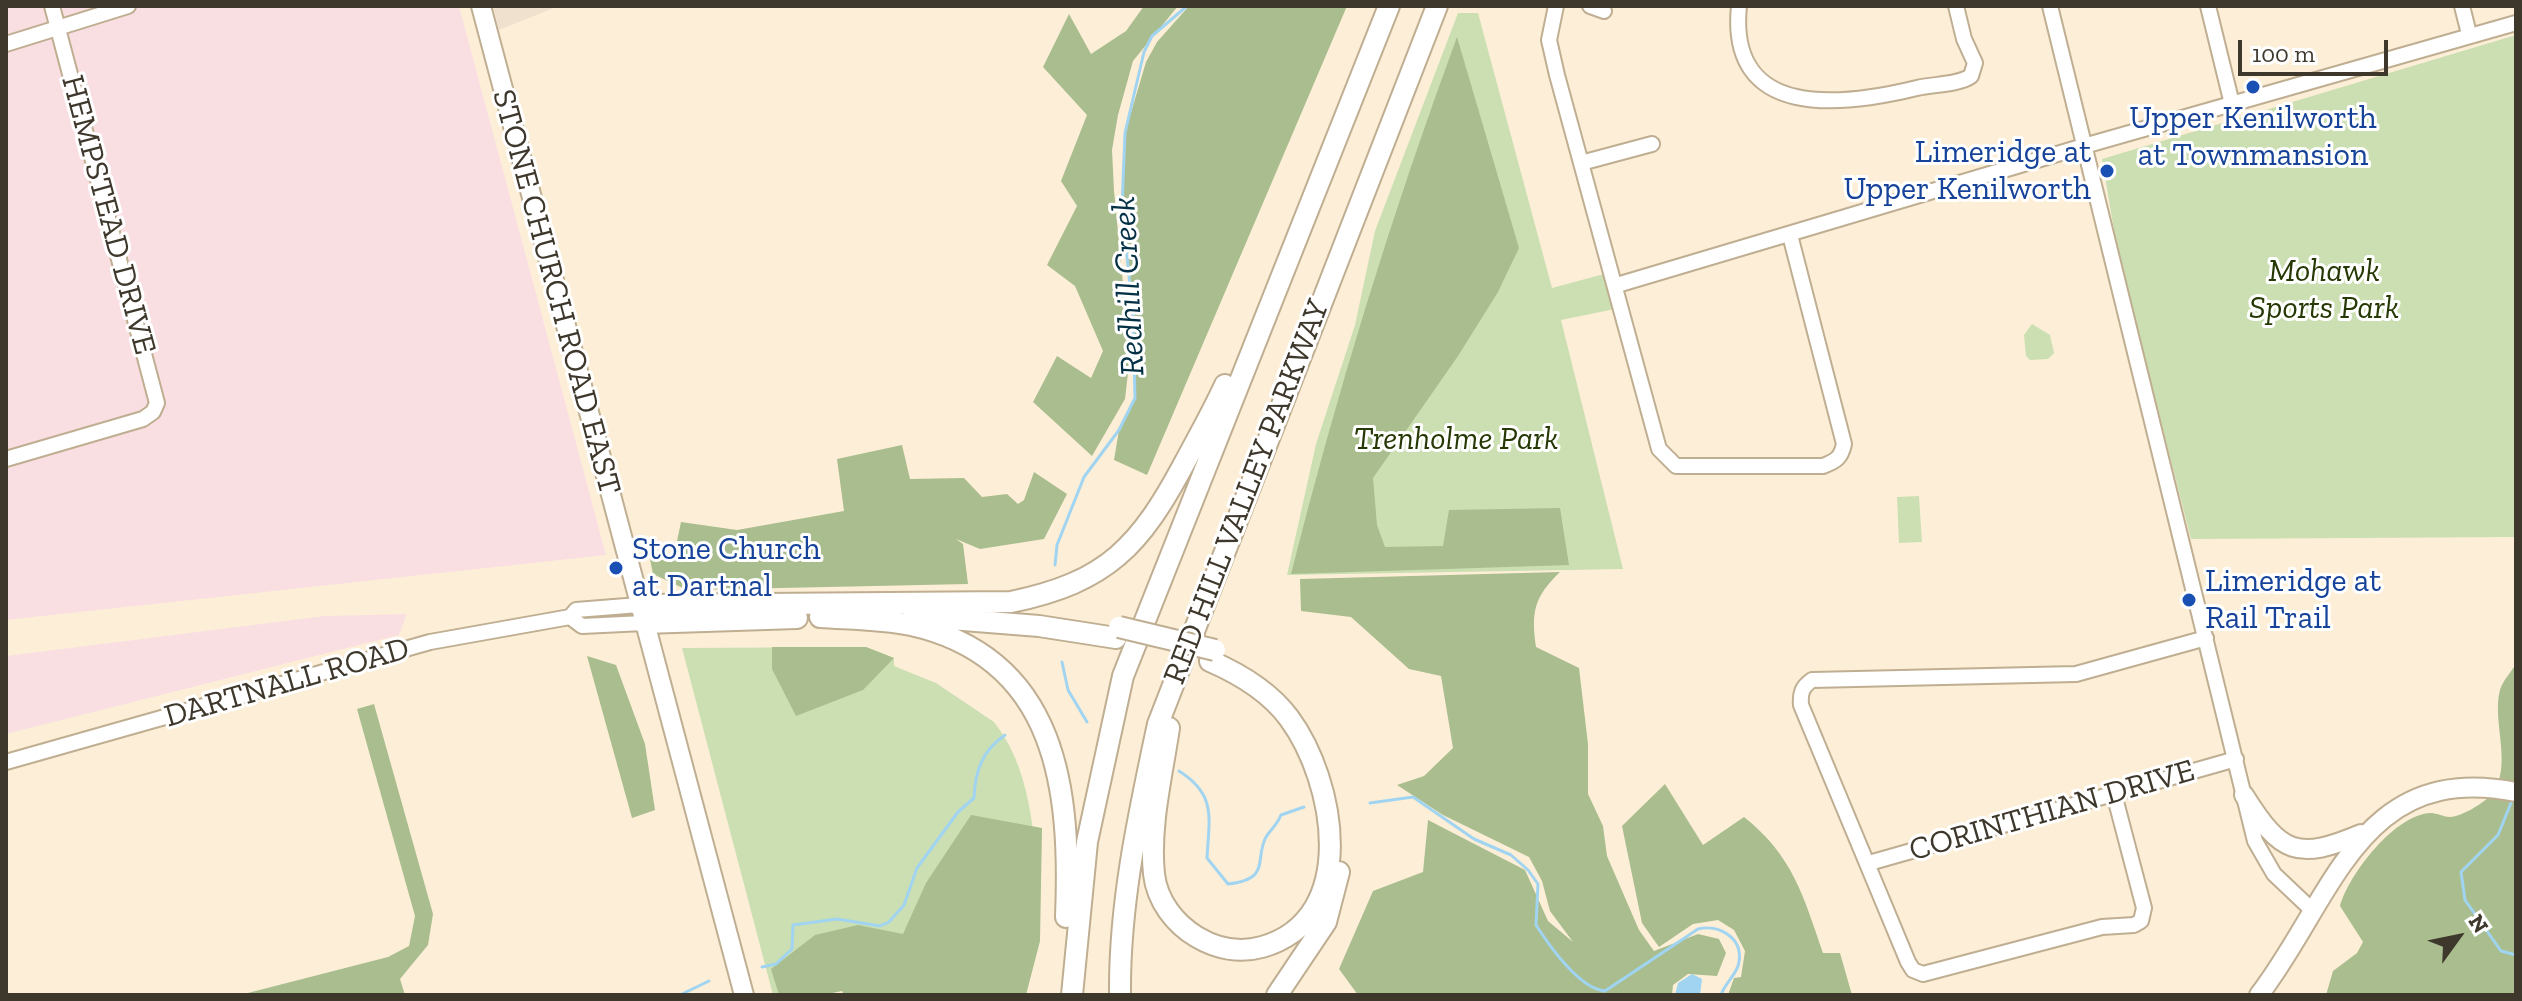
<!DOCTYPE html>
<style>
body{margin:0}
#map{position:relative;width:2522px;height:1001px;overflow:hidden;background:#fdefd7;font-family:"Zilla Slab",serif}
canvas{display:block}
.frame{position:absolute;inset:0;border:8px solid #3e372b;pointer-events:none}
.north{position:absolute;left:2418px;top:897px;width:80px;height:80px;-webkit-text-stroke:6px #fff;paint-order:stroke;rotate:57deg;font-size:22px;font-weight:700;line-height:32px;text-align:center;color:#3e372b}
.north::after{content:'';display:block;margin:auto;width:28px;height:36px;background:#3e372b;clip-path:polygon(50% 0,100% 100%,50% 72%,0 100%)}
.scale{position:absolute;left:2238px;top:40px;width:150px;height:36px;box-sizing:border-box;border:4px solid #3e372b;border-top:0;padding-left:10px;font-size:24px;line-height:28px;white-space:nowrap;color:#3e372b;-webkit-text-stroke:6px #fff;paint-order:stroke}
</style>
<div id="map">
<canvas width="2522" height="1001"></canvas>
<div class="frame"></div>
<div class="north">N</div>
<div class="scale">100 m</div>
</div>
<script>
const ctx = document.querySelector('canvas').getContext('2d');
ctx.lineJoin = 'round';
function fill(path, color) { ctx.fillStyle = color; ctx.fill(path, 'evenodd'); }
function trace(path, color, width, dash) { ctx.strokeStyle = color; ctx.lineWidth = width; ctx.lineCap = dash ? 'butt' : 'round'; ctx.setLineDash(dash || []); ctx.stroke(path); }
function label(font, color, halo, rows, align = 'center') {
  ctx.font = font + ' "Zilla Slab",serif'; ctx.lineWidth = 6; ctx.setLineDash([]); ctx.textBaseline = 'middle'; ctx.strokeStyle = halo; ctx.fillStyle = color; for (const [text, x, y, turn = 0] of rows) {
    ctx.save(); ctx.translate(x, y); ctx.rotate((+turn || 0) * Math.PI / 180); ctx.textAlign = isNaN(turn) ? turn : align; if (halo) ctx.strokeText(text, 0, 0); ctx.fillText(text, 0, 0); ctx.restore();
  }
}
const commercial = new Path2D(`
 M 493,6 L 559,6 L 499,30 Z`);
const industrial = new Path2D(`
 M 6,6 L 459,6 L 606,555 L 6,620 Z
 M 407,614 L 399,635 L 6,734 L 6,656 L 325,616 Z`);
const green = new Path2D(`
 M 1458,13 L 1478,13 L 1552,288 L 1604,274 L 1615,309 L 1561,320 L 1623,569 L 1287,575 L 1316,444 L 1355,325 L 1375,231 Z
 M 2516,35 L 2516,537 L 2191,539 L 2118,254 L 2102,159 Z
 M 2032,324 L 2050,335 L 2054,353 L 2048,359 L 2030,360 L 2026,356 L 2024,335 Z
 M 1919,496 L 1922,542 L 1899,543 L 1897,497 Z
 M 866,647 L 894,658 L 894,666 L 936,683 L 994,722 C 1031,769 1033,830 1039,887 L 785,995 L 773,995 L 682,648 Z`);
const forest = new Path2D(`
 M 1144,6 L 1178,6 L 1133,61 L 1118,115 L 1112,150 L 1114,191 L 1130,356 L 1125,399 L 1092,456 L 1033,402 L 1057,356 L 1091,378 L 1103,351 L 1075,286 L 1047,265 L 1077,206 L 1061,181 L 1087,115 L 1043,67 L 1069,14 L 1091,54 L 1126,31 Z
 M 1189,6 L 1347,6 L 1147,475 L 1114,460 L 1119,430 L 1135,398 L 1133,315 L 1122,206 L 1125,133 L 1146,62 L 1157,42 Z
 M 1457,37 L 1519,248 L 1498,292 L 1458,356 L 1373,478 L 1377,525 L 1385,547 L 1443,546 L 1449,510 L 1560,508 L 1569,565 L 1291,574 C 1337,392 1392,213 1457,37 Z
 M 902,445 L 910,479 L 964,478 L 982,497 L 1007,494 L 1018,504 L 1024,500 L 1034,472 L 1067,494 L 1044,539 L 980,549 L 956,539 L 963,544 L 968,584 L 687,590 L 653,574 L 650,559 L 673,560 L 681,522 L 737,530 L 844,511 L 837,459 Z
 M 1560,572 C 1534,597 1531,612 1536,647 L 1579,668 L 1588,744 L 1588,794 L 1603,826 L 1607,856 L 1639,930 L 1654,951 L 1698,934 L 1719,939 L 1726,953 L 1717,976 L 1688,974 L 1673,985 L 1672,995 L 1358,995 L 1339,969 L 1373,891 L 1423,872 L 1428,820 L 1525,870 L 1548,921 L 1573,942 L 1550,911 L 1542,881 L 1529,857 L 1443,815 L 1397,785 L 1424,776 L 1453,748 L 1441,676 L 1409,669 L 1351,617 L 1301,611 L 1300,579 Z
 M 772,647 L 866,647 L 894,658 L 863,690 L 796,716 L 772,669 Z
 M 587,656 L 616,665 L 645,744 L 655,810 L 632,818 Z
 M 2516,664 L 2516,995 L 2326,995 L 2333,971 L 2357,953 L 2363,942 L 2340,906 C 2349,874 2395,814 2431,813 C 2437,813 2444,817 2450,817 C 2460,817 2480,805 2488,798 C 2516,771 2491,723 2500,690 C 2502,682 2511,672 2516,664 Z
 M 374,704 L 433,914 L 428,945 L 400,979 L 405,995 L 240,995 L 388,957 L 409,946 L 415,916 L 357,709 Z
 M 1665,784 L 1703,845 L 1744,817 C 1793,856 1803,895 1823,953 L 1840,953 L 1852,995 L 1728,995 L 1734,978 L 1741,977 L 1745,951 L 1734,930 L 1718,920 L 1693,924 L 1659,947 L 1642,923 L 1622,826 Z
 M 971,815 L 1042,828 L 1040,941 L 1026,995 L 844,995 L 842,991 L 823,995 L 779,995 L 771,969 L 815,935 L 858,925 L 903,934 L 926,883 Z`);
const water = new Path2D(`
 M 1692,974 L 1702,979 L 1700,995 L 1675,995 L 1678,983 Z`);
const stream = new Path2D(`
 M 1055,565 L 1057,545 L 1084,477 L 1119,430 L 1135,398 L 1133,316 L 1122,206 L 1125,133 L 1144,52 L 1152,36 L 1187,6
 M 1062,662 L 1068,690 L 1087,722
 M 1179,771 C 1217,795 1209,818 1207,858 L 1228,884 C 1272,879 1254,859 1266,837 C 1271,829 1277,825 1281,815 L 1304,807
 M 2513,798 L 2498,835 L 2461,872 L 2465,900 L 2501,951 L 2516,955
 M 1370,803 L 1413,797 L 1474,839 L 1511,855 L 1528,870 L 1538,884 L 1536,925 C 1550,947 1580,989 1605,991 L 1698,929 C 1718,924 1743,937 1739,962 C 1738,973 1725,983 1721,995
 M 762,967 L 776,964 L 792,949 L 793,925 L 837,919 L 880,926 L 889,922 L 904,905 L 917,868 L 958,812 L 974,798 C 975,771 982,751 1005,735
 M 680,995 L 709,981`);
const minor = new Path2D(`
 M 1556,6 L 1549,40 L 1557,75 L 1659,449 L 1676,466 L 1823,466 C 1836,461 1841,458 1844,444 L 1790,235
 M 1590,6 L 1604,11
 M 1739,6 C 1727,121 1843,106 1917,88 C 1934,84 1958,85 1971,76 L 1975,63 L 1964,39 L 1956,6
 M 2050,6 L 2255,841 L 2274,874 L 2313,911
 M 2208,6 L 2232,104
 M 2462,6 L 2469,34
 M 6,44 L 128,6
 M 1581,163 L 1652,144
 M 1617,285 L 2084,146 L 2516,23
 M 6,459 L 143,419 L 153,412 L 157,403 L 52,6
 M 570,617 L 582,626 L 644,623
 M 6,762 L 430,642 L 570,617 L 576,610 L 639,605
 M 2114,794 L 2144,908 L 2141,921 L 2134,925 L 2102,927 L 1923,974 L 1913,970 L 1908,962 L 1801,705 C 1800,693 1802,687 1812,680 L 2076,674 L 2206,638
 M 1869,863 L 2236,759`);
const major = new Path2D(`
 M 481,6 L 744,995
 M 2244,795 C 2281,854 2297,861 2361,834
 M 2259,995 C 2334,897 2360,761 2516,792`);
const highway = new Path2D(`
 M 639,605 L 1011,602 C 1108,582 1140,546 1185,462 C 1199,436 1213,411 1225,385
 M 913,616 L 1039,626 L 1116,638
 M 820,617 C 850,619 882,619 911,625 C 1059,658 1071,792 1066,917
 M 644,623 L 797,618
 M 1169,728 C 1162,775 1149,827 1154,874 C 1157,901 1175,924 1197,937 C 1217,949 1240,953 1262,947 C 1361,919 1335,780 1289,718 C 1269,691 1240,674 1210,661
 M 1072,995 L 1087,842 L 1123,676 L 1389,6
 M 1120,995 C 1119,903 1139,813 1158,724 L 1437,6
 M 1277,995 L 1326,922 L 1339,872`);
const highwayBridge = new Path2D(`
 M 1119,627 L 1215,650`);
const markers = [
 [2253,87,8,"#1a4fb4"],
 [2107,171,8,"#1a4fb4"],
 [616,568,8,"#1a4fb4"],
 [2189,600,8,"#1a4fb4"]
];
const transitNames = [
 ["Upper Kenilworth",2253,119,"center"],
 ["at Townmansion",2253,156,"center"],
 ["Limeridge at",2091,153,"right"],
 ["Upper Kenilworth",2091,190,"right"],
 ["Stone Church",632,550],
 ["at Dartnal",632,587],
 ["Limeridge at",2205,582],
 ["Rail Trail",2205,619]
];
const streetNames = [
 ["HEMPSTEAD DRIVE",108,215,75],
 ["STONE CHURCH ROAD EAST",556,292,75],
 ["RED HILL VALLEY PARKWAY",1247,492,-69],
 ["DARTNALL ROAD",287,683,-16],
 ["CORINTHIAN DRIVE",2052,811,-16]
];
const parkNames = [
 ["Mohawk",2324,272],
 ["Sports Park",2324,309],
 ["Trenholme Park",1456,440]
];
const waterNames = [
 ["Redhill Creek",1129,286,-93]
];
fill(commercial, '#efe1ce');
fill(industrial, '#fadfe2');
fill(green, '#cbdfb3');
fill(forest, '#a9bd8f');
fill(water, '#a1d4f1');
trace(stream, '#a1d4f1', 3);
trace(minor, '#bfae91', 18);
trace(major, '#bfae91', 22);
trace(highway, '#bfae91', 24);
trace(minor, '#fff', 14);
trace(major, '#fff', 18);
trace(highway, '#fff', 20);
trace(highwayBridge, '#bfae91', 24, []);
trace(highwayBridge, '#fff', 20);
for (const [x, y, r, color] of markers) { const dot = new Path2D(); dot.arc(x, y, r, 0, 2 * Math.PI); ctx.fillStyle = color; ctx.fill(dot); trace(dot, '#fff', 3); }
label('32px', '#164399', '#fff', transitNames, 'left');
label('32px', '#3e372b', '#fff', streetNames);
label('italic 32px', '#263803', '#fff', parkNames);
label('italic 34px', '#033044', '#fff', waterNames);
</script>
